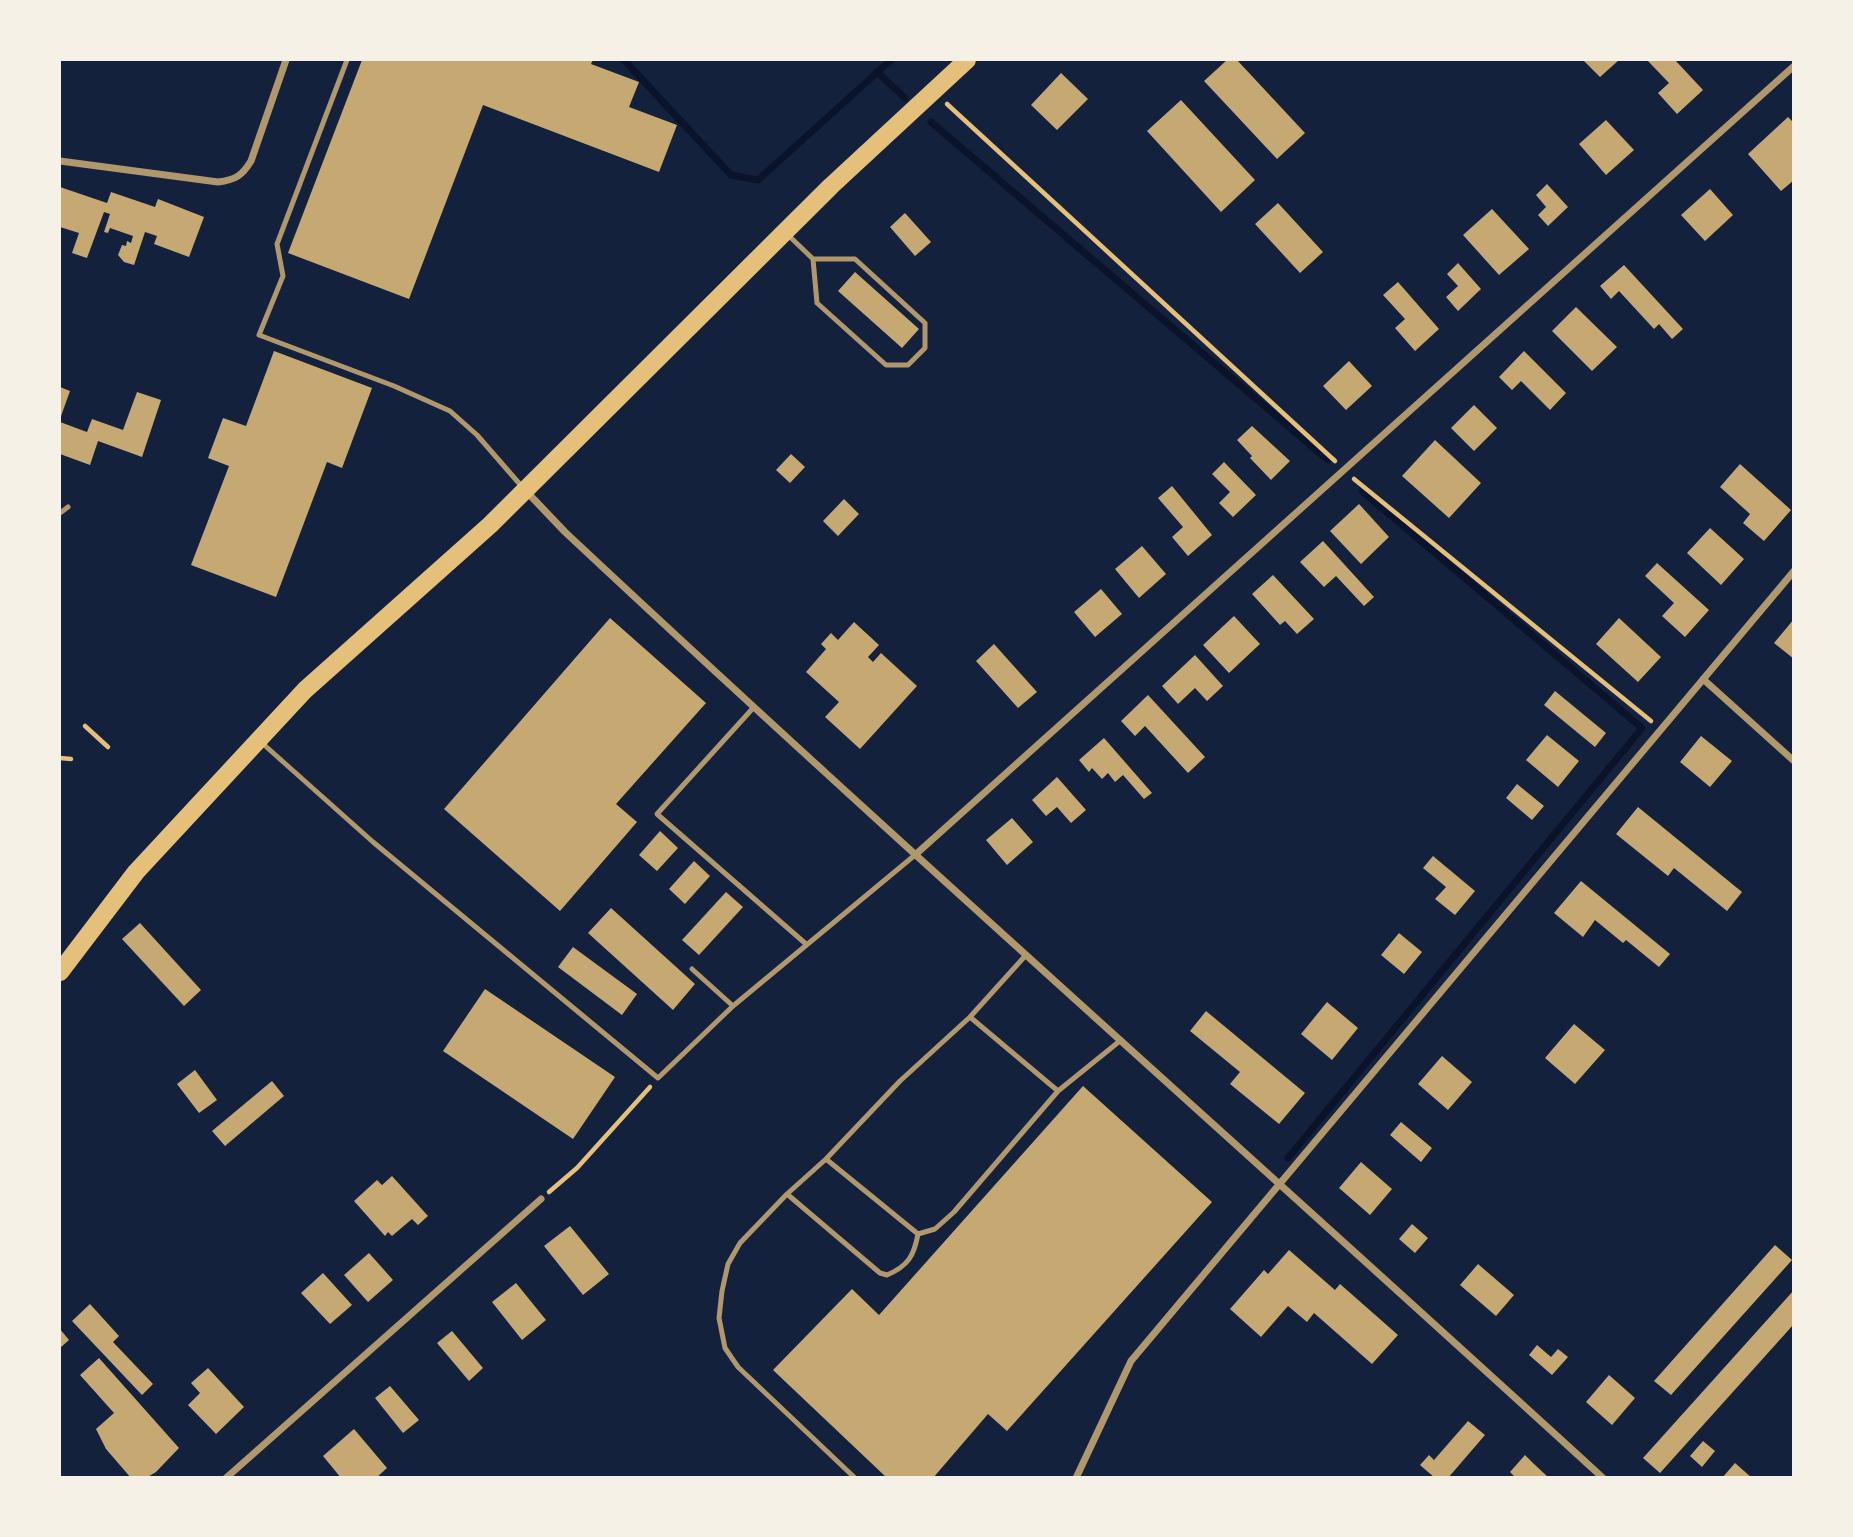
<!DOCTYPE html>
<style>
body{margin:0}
#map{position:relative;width:1853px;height:1537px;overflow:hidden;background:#14213d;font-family:"Archivo Narrow",sans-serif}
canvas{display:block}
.frame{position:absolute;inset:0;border:61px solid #f6f1e7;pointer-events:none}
</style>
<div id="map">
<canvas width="1853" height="1537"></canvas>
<div class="frame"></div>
</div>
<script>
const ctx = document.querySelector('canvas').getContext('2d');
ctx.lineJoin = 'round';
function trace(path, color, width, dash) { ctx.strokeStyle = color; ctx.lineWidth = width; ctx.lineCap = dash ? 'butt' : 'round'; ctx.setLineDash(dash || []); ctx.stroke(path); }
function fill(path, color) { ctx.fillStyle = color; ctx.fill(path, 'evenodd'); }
const stream = new Path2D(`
 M 624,60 L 731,175 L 758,180 L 891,60
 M 877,72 L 905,98
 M 931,122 L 1328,460
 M 1288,1158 L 1642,728 L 1362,491`);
const building = new Path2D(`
 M 362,60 L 593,60 L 591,64 L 639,82 L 629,107 L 677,125 L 659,172 L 483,105 L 409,299 L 288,253 Z
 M 1227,60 L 1237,60 L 1305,133 L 1277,159 L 1204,81 Z
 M 1583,60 L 1619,60 L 1600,77 Z
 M 1647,60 L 1675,60 L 1703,90 L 1677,114 L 1658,93 L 1669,83 Z
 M 1061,73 L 1088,99 L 1057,130 L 1031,105 Z
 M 1181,100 L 1255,180 L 1221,212 L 1147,131 Z
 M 1788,117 L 1794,123 L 1794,180 L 1781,191 L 1748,154 Z
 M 1606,120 L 1634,150 L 1606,175 L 1579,144 Z
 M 1547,184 L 1568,207 L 1548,226 L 1538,215 L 1546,207 L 1536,195 Z
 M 60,187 L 107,203 L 111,192 L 155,207 L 158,199 L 204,217 L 189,257 L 154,244 L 157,236 L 145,232 L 134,265 L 124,262 L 118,255 L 122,245 L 126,246 L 127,241 L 131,243 L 133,236 L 110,228 L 108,233 L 104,232 L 110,214 L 104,212 L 87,258 L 72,253 L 79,233 L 60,227 Z
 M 1710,189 L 1733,215 L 1705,241 L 1681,215 Z
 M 1278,203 L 1323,252 L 1300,273 L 1255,224 Z
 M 1492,209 L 1529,249 L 1499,275 L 1463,235 Z
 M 905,213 L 931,242 L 915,256 L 890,227 Z
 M 1458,263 L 1481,289 L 1458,311 L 1446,297 L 1458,286 L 1447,274 Z
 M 1624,265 L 1683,329 L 1672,339 L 1659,324 L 1654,329 L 1619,291 L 1611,299 L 1600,286 Z
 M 855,272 L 919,329 L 902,348 L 838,291 Z
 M 1398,282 L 1439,329 L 1415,351 L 1395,328 L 1405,319 L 1383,295 Z
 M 1576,307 L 1617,347 L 1592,371 L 1552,331 Z
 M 274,351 L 372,388 L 342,468 L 327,462 L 276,597 L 191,565 L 229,466 L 208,458 L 223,418 L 246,426 Z
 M 1524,351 L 1566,393 L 1550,410 L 1521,381 L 1512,390 L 1499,377 Z
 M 1349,361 L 1372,386 L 1346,410 L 1323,386 Z
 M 60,387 L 70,391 L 60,419 Z
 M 137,392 L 161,400 L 142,457 L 98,441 L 90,465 L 60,454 L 60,422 L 87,432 L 92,419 L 123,430 Z
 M 1474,405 L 1497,428 L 1474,451 L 1451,428 Z
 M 1252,426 L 1290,461 L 1271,480 L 1250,458 L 1252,456 L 1237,440 Z
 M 1435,440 L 1481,483 L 1449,518 L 1402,476 Z
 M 791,454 L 805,467 L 790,483 L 776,470 Z
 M 1224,462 L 1256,495 L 1233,517 L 1219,503 L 1230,492 L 1212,474 Z
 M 1740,464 L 1791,510 L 1764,541 L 1743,523 L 1750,514 L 1720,487 Z
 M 1172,486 L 1212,535 L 1188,556 L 1172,537 L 1183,527 L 1158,498 Z
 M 844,499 L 859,514 L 838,536 L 823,521 Z
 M 1359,504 L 1389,537 L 1361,564 L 1330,531 Z
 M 1710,528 L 1744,559 L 1721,585 L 1687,553 Z
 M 1323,541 L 1374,597 L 1364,606 L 1336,576 L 1324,587 L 1300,562 Z
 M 1142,546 L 1166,574 L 1139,598 L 1115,569 Z
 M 1657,563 L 1709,610 L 1685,637 L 1662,616 L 1674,603 L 1645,576 Z
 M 1273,575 L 1314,619 L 1297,634 L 1285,621 L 1280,625 L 1252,594 Z
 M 1101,589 L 1122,614 L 1095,637 L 1074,612 Z
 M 1234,616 L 1260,644 L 1229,673 L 1203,645 Z
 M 610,618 L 706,703 L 616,804 L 637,822 L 560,911 L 444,809 Z
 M 1619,618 L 1661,657 L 1638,682 L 1596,644 Z
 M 1794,619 L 1794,659 L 1774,643 Z
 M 854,622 L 879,645 L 868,657 L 873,662 L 881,653 L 917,686 L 860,749 L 825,717 L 839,702 L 806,672 L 826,649 L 821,644 L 831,633 L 838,640 Z
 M 994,644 L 1037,692 L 1018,708 L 976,661 Z
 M 1195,655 L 1223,686 L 1207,701 L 1195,688 L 1178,704 L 1162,686 Z
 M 1555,691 L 1606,733 L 1595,747 L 1544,705 Z
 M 1148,695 L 1205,757 L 1188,773 L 1145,726 L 1135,736 L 1121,721 Z
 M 1547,735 L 1579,761 L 1558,787 L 1526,760 Z
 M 1701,736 L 1732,761 L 1710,787 L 1680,762 Z
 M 1104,738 L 1152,793 L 1144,799 L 1123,775 L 1115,782 L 1108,773 L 1102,779 L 1092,768 L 1089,772 L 1079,760 Z
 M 1057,777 L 1086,810 L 1071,823 L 1057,807 L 1046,816 L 1032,800 Z
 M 1517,784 L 1544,806 L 1532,820 L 1506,798 Z
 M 1638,807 L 1742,892 L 1727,911 L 1674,868 L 1668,876 L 1616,834 Z
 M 1012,818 L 1033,842 L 1007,865 L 986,840 Z
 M 660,831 L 678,848 L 657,871 L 639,855 Z
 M 1433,856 L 1475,891 L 1455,915 L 1435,899 L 1446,887 L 1423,868 Z
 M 694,861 L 710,876 L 685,904 L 669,889 Z
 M 1581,881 L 1670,954 L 1659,967 L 1626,940 L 1623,943 L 1595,920 L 1583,937 L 1554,913 Z
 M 726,892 L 743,907 L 699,955 L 682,940 Z
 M 611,908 L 695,984 L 673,1010 L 588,933 Z
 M 140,923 L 201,990 L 184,1006 L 122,939 Z
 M 1399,933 L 1422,952 L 1404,974 L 1381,955 Z
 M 573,947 L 637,994 L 622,1015 L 558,967 Z
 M 485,989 L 615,1077 L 573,1139 L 443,1051 Z
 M 1327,1002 L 1358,1028 L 1332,1060 L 1301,1034 Z
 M 1206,1011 L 1305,1093 L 1279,1124 L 1230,1084 L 1240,1072 L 1190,1031 Z
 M 1574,1024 L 1605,1050 L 1575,1084 L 1545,1058 Z
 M 1442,1056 L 1472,1082 L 1448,1110 L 1418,1084 Z
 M 195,1070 L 217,1100 L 199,1113 L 177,1084 Z
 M 272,1081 L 284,1096 L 225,1146 L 212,1131 Z
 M 1083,1086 L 1212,1202 L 1007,1431 L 988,1414 L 933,1478 L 887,1478 L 773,1370 L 852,1289 L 879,1315 Z
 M 1401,1122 L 1432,1148 L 1421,1162 L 1390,1135 Z
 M 1361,1162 L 1392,1189 L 1370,1215 L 1339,1188 Z
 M 392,1176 L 428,1216 L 418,1225 L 412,1219 L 392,1236 L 388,1232 L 385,1236 L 354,1201 L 377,1180 L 382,1185 Z
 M 1412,1224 L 1428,1238 L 1415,1253 L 1399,1239 Z
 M 570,1226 L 609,1274 L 583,1295 L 544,1246 Z
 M 1775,1245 L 1792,1260 L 1671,1395 L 1654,1381 Z
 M 1289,1250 L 1335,1290 L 1340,1284 L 1398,1335 L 1372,1364 L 1314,1313 L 1307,1322 L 1288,1306 L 1261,1337 L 1230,1309 L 1264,1270 L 1268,1274 Z
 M 369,1253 L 393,1280 L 368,1302 L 344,1275 Z
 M 1478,1264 L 1514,1295 L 1496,1316 L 1460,1285 Z
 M 323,1273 L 352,1305 L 330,1324 L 301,1293 Z
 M 516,1283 L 546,1320 L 522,1340 L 492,1302 Z
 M 1794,1290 L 1794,1324 L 1660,1473 L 1643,1458 Z
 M 90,1304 L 119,1336 L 113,1342 L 153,1384 L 142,1395 L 72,1321 Z
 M 60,1329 L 69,1340 L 60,1348 Z
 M 452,1331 L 483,1368 L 469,1381 L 437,1343 Z
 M 1537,1345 L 1551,1357 L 1558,1349 L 1568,1357 L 1552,1375 L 1529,1355 Z
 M 99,1358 L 179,1448 L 156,1472 L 146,1478 L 131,1478 L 106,1449 L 96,1429 L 114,1413 L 80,1375 Z
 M 208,1368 L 244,1407 L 216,1434 L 188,1405 L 200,1393 L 191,1383 Z
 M 1609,1375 L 1635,1398 L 1612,1425 L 1586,1402 Z
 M 390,1386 L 419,1420 L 403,1433 L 375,1398 Z
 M 1468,1421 L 1485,1435 L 1448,1478 L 1435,1478 L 1420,1465 L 1429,1455 L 1434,1460 Z
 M 354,1429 L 387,1468 L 376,1478 L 341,1478 L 323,1456 Z
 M 1703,1441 L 1715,1451 L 1702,1467 L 1690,1456 Z
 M 1525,1455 L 1534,1464 L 1549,1478 L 1516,1478 L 1510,1472 Z
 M 1735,1463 L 1752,1478 L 1722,1478 Z`);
const path = new Path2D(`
 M 947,104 L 1335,461
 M 1354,479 L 1651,721
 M 85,726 L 108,747
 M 60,758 L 71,759
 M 549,1192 L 577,1168 L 650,1087`);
const service = new Path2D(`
 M 347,60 L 277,244 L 283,276 L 259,335 L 394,386 L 450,411 L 477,435 L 524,489
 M 787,234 L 813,259 L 817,303 L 886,365 L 908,365 L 925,348 L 925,323 L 855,259 L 813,259
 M 60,513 L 68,507
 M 754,707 L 657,814 L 806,944
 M 262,743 L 373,842 L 658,1078 L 733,1006
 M 692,969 L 733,1006 L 915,855
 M 970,1017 L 1058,1091
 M 826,1159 L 918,1234
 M 787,1194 L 880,1273 L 887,1275 C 908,1266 914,1256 918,1234 L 935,1229 L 954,1212 L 1058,1091 L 1121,1040
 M 855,1478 L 738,1367 L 725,1348 L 719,1318 L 722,1291 L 728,1264 L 740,1243 L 787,1194 L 826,1159 L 900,1081 L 970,1017 L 1026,955`);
const minor = new Path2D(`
 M 60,161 L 218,182 C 235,180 242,176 251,161 L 286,60
 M 526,491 L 565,532 C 907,852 1258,1162 1603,1478
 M 1703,679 L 1794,761
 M 915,855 L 1794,66
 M 226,1478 L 541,1199
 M 1076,1478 L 1131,1361 L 1794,571`);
const primary = new Path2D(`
 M 60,972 L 136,872 L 305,690 L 490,525 L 831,186 L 967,60`);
trace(stream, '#0b132b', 7);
fill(building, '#c6a872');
trace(path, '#e5c07b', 4.5);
trace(service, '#b1986c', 5);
trace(minor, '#b1986c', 7);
trace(primary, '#e5c07b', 18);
</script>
